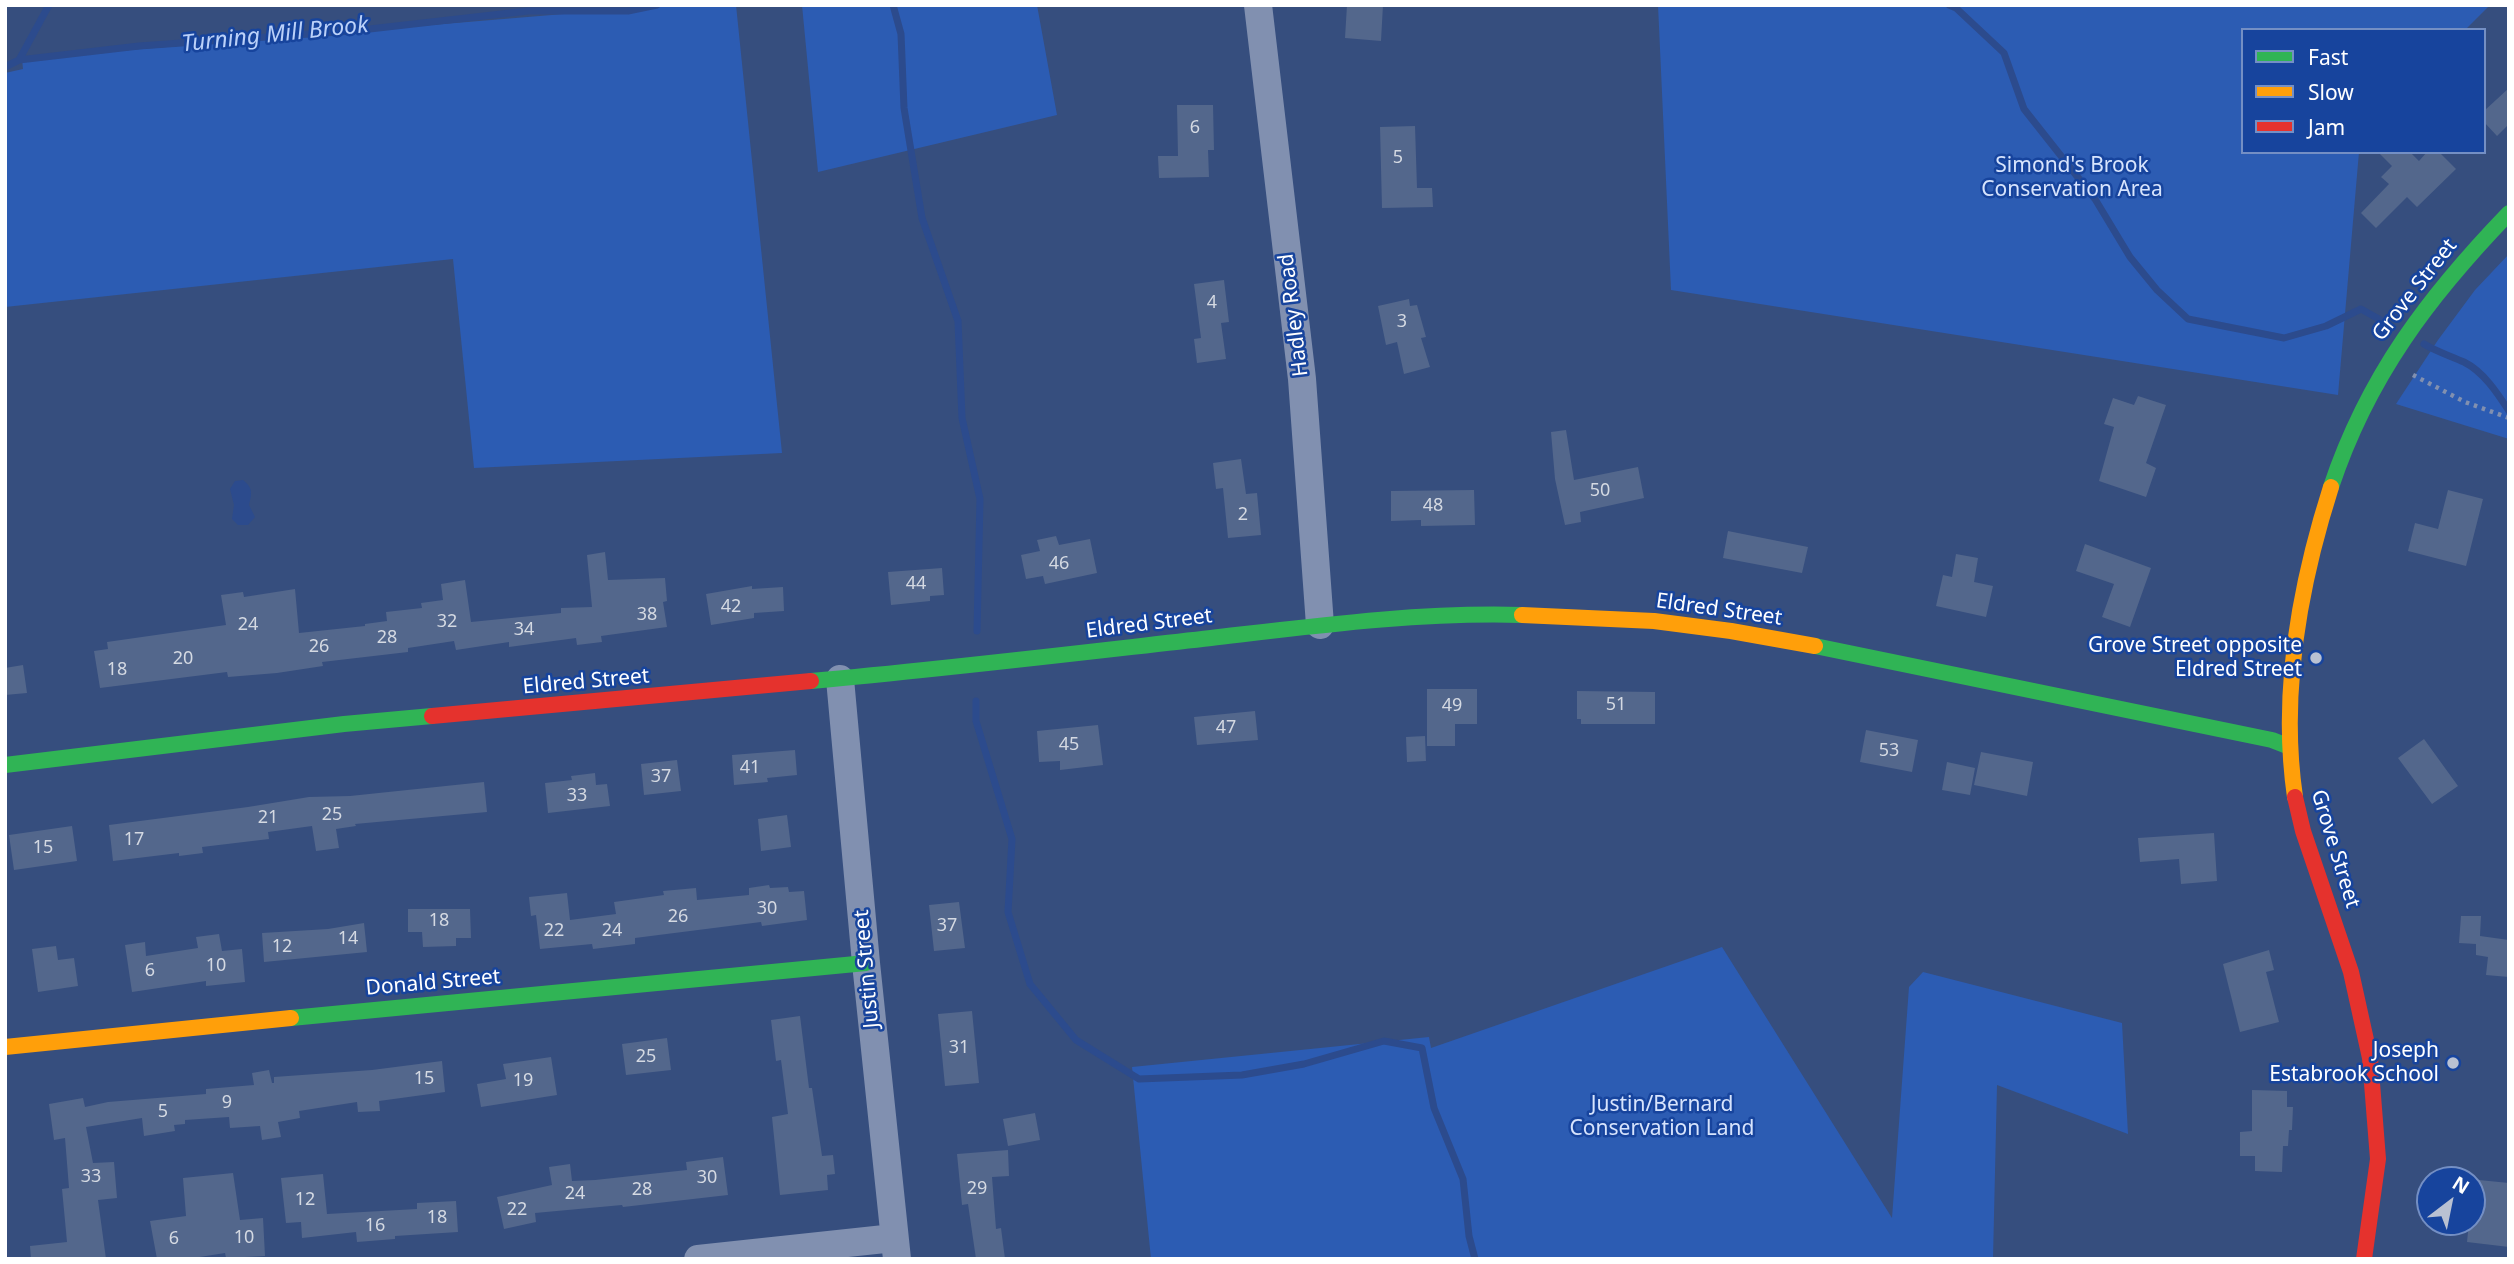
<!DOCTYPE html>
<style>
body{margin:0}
#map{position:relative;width:2514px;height:1264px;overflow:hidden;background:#364e7e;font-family:"Noto Sans",sans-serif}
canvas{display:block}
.frame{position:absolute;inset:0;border:7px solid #fff;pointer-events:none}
.legend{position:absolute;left:2241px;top:28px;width:245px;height:126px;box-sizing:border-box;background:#17449d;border:2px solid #748fc4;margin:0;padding:9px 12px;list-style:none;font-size:21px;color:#fff}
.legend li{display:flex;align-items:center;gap:14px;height:35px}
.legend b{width:35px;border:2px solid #748fc4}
.north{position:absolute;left:2416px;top:1166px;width:70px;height:70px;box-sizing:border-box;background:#17449d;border:2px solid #748fc4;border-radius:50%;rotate:32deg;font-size:19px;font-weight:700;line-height:28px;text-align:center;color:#fff}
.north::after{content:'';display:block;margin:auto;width:24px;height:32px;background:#b9c1d2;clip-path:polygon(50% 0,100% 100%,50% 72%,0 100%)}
</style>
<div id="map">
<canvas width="2514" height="1264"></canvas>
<div class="frame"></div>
<ul class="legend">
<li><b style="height:9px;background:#30b455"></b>Fast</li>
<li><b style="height:9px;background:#ff9f0a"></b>Slow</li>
<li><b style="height:9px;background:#e5322d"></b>Jam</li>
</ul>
<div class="north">N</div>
</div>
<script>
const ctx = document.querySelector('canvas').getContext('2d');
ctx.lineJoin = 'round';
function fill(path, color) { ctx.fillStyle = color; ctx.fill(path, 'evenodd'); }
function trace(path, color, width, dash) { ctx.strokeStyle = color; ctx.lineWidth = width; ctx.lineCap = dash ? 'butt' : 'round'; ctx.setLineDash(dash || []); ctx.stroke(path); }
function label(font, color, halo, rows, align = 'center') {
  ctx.font = font + ' "Noto Sans",sans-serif'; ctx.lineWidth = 5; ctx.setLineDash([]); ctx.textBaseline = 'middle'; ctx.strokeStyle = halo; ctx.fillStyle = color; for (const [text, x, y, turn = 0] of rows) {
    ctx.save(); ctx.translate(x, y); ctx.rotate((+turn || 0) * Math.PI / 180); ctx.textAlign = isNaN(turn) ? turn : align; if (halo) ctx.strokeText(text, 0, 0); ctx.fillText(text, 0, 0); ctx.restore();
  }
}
const green = new Path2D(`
 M 672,5 L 736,5 L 782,453 L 474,468 L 453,259 L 5,307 L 5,73 L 23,69 L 22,59 Z
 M 802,5 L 1037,5 L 1057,115 L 818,172 Z
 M 1658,5 L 2490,5 L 2465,30 L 2243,30 L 2243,152 L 2359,152 L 2338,395 L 1671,290 Z
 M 2509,254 L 2509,439 L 2396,404 L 2438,340 L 2475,290 Z
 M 1722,947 L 1892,1218 L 1909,987 L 1923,972 L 2122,1023 L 2128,1134 L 1997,1085 L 1993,1259 L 1151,1259 L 1132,1067 L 1429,1037 L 1431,1048 Z`);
const water = new Path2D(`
 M 243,480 C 253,488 252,493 249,505 L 255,517 L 248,525 L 238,525 L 232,519 L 234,505 L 230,489 L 235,481 Z`);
const stream = new Path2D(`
 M 893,5 L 901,34 L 904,108 L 922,218 L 958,321 L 962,418 L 980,499 L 977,631
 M 1949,5 L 1956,8 L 2004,53 L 2024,109 L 2095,199 L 2130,257 L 2157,290 L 2188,319 L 2284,338 L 2326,326 L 2361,309 L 2386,323
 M 19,60 L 139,46 L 352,31 L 528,11 L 628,11 L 657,5
 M 5,67 L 19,60 L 49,5
 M 2424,344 C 2437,352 2451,356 2464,362 C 2484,372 2498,394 2509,411
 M 976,701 L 976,721 L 1012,839 L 1008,912 L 1030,984 L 1076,1040 L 1139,1079 L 1242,1075 L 1304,1064 L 1384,1041 L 1422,1048 L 1434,1108 L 1463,1179 L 1469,1236 L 1475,1259`);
const building = new Path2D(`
 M 1347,5 L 1383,5 L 1381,41 L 1345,38 Z
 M 2509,88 L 2509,124 L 2497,136 L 2484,122 L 2484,111 Z
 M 1177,105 L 1213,105 L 1214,150 L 1208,150 L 1209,177 L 1159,178 L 1158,156 L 1178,156 Z
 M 1415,126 L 1417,188 L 1432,188 L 1433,207 L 1382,208 L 1380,127 Z
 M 2378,152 L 2410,152 L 2419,161 L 2427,152 L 2439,152 L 2456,169 L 2417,207 L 2407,197 L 2376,228 L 2361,213 L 2389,184 L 2381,177 L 2392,166 Z
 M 1224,280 L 1229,322 L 1221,323 L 1226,359 L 1197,363 L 1194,339 L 1201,338 L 1194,284 Z
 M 1409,299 L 1410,306 L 1417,305 L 1426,337 L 1421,338 L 1430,367 L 1404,374 L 1397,342 L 1386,345 L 1378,306 Z
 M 2138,396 L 2166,405 L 2146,463 L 2156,468 L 2146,497 L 2099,481 L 2114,427 L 2104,424 L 2113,398 L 2134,405 Z
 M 1566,430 L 1574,480 L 1638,467 L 1644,498 L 1580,512 L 1581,522 L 1565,525 L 1555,479 L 1551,432 Z
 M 1241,459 L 1246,494 L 1257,493 L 1261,535 L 1228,538 L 1223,488 L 1216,489 L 1213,463 Z
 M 1474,490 L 1475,525 L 1421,526 L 1421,520 L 1391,521 L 1391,491 Z
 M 2448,490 L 2483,499 L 2466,566 L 2408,551 L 2415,523 L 2438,529 Z
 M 1728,531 L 1808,547 L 1802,573 L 1723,558 Z
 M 1056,536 L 1059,545 L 1090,539 L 1097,573 L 1045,584 L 1043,576 L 1026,579 L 1021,555 L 1040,551 L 1037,540 Z
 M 2085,544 L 2151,568 L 2130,627 L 2102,617 L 2114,584 L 2076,571 Z
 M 605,552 L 608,580 L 665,578 L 667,601 L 663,602 L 667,627 L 601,636 L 602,642 L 577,645 L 576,638 L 509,647 L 509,642 L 456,650 L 454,641 L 408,648 L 408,652 L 322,662 L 323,666 L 277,673 L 228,677 L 227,672 L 100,688 L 94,651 L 108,649 L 107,642 L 226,625 L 221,595 L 243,592 L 244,597 L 295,589 L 299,633 L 365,626 L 365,624 L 387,621 L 386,612 L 422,608 L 421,603 L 443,600 L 441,584 L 465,580 L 471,622 L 561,613 L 561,608 L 592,607 L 587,555 Z
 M 1956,554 L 1978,558 L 1974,582 L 1993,586 L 1986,617 L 1936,606 L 1943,575 L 1952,577 Z
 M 942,568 L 944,595 L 930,596 L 930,601 L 891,605 L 888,572 Z
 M 752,586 L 752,589 L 783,587 L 784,611 L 754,613 L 754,618 L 711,625 L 706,594 Z
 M 23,665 L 27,693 L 5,695 L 5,668 Z
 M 1427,689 L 1477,689 L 1477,724 L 1455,724 L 1455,746 L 1427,746 Z
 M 1577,691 L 1655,692 L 1655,724 L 1581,724 L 1581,719 L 1577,719 Z
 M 1255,711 L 1258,740 L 1197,745 L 1194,717 Z
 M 1098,725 L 1103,765 L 1060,770 L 1060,761 L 1039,762 L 1037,731 Z
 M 1866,730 L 1918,740 L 1912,772 L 1860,762 Z
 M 1425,736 L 1426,761 L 1407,762 L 1406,737 Z
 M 2424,739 L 2458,786 L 2432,804 L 2398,758 Z
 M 795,750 L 797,775 L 767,778 L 768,782 L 734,785 L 732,755 Z
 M 1981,752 L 2033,762 L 2027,796 L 1974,785 Z
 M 677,760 L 681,791 L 644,795 L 641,764 Z
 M 1947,762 L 1975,768 L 1970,795 L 1942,790 Z
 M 595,773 L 596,785 L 607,784 L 610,806 L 548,813 L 545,783 L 572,780 L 571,776 Z
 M 484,782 L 487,812 L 355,824 L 356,826 L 336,829 L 339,848 L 316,851 L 312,826 L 268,832 L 269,839 L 202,847 L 203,853 L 179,856 L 179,853 L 113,861 L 109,825 L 248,807 L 309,797 L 350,796 Z
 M 787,815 L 791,847 L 761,851 L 758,819 Z
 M 72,826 L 77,861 L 14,870 L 9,835 Z
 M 2214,833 L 2217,881 L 2181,884 L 2179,859 L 2140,862 L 2138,838 Z
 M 769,885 L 770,888 L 788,887 L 789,892 L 804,891 L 807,920 L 762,926 L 761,922 L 635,938 L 635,944 L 593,949 L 592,944 L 540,949 L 536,915 L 531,916 L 529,897 L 567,893 L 570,920 L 616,914 L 614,902 L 664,895 L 663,891 L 696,888 L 697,900 L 749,895 L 749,888 Z
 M 959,902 L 965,948 L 934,951 L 929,905 Z
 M 408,909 L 470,909 L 471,938 L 456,938 L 456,946 L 423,947 L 422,932 L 408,932 Z
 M 2461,916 L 2481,916 L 2480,936 L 2509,940 L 2509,977 L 2486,975 L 2488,957 L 2476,955 L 2476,944 L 2459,943 Z
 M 364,923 L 367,952 L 264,962 L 262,933 L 328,929 Z
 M 219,934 L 222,951 L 242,949 L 245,982 L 206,986 L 206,981 L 132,992 L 125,945 L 145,942 L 146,956 L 198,948 L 196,937 Z
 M 56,946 L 58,960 L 74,958 L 78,986 L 38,992 L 32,949 Z
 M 2269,950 L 2274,970 L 2266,972 L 2279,1022 L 2240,1032 L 2223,964 Z
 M 972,1011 L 979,1083 L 945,1086 L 938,1014 Z
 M 800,1016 L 809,1088 L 812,1088 L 822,1156 L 833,1155 L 835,1174 L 827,1175 L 828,1190 L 780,1195 L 772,1117 L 788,1114 L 781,1060 L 776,1061 L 771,1020 Z
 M 667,1038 L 671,1070 L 626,1075 L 622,1044 Z
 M 551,1057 L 557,1095 L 481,1107 L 477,1084 L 506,1079 L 503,1064 Z
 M 442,1061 L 445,1092 L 379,1101 L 380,1111 L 358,1112 L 357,1102 L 299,1111 L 300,1118 L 278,1122 L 281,1137 L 262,1140 L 260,1126 L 230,1128 L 229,1117 L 185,1120 L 185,1124 L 174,1125 L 175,1131 L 144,1136 L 142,1118 L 86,1127 L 93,1163 L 114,1162 L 117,1198 L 98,1200 L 106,1259 L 31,1259 L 30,1246 L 67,1242 L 62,1189 L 69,1188 L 65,1138 L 54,1140 L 49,1104 L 83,1098 L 85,1107 L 108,1102 L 206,1094 L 206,1089 L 254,1085 L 252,1073 L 269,1070 L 272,1083 L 274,1083 L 274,1077 L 372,1070 Z
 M 2252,1090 L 2287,1091 L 2287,1107 L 2293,1107 L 2292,1130 L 2289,1130 L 2288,1146 L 2283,1146 L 2282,1172 L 2255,1171 L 2255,1156 L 2240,1156 L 2240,1132 L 2252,1131 Z
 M 1035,1113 L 1040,1140 L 1008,1146 L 1003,1119 Z
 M 1008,1150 L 1009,1176 L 992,1177 L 996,1229 L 1001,1228 L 1005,1259 L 976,1259 L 968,1204 L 962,1205 L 957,1154 Z
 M 723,1157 L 728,1195 L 623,1207 L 622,1205 L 535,1213 L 536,1222 L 504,1229 L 497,1197 L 552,1185 L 549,1167 L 570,1164 L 572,1181 L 595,1180 L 687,1170 L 686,1162 Z
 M 233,1173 L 240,1220 L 263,1218 L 265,1256 L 226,1258 L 225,1253 L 187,1259 L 157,1259 L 150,1221 L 186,1216 L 183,1178 Z
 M 323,1174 L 327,1214 L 417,1209 L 417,1203 L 456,1201 L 458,1232 L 395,1236 L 395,1239 L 357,1242 L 356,1232 L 302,1238 L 301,1222 L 286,1223 L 281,1178 Z
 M 2479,1180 L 2509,1183 L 2509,1247 L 2467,1242 L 2469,1222 L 2472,1222 L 2472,1203 L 2477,1203 Z`);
const path = new Path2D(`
 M 2413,375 L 2465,402 L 2509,418`);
const street = new Path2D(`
 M 1258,5 L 1302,379 L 1320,625
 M 840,679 L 866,963 L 897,1259
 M 698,1259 L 894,1238`);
const fast = new Path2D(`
 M 2331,487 C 2368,376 2429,296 2509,213
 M 1815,646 L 2272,740 L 2290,747
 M 811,681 C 945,669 1078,653 1211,638 C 1314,626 1419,612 1522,615
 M 5,765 L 344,724 L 432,716
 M 291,1018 L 866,963`);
const slow = new Path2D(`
 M 1522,615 L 1654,621 L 1731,631 L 1815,646
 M 2295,797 C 2280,695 2300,584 2331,487
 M 5,1047 L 291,1018`);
const jam = new Path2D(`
 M 432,716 L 811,681
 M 2295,797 L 2303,831 L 2351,972 L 2370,1058 L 2378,1159 L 2364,1259`);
const markers = [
 [2316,658,7,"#b9c1d2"],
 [2453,1063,7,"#b9c1d2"]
];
const numberNames = [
 ["6",1195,128],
 ["5",1398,158],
 ["4",1212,303],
 ["3",1402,322],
 ["50",1600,491],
 ["48",1433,506],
 ["2",1243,515],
 ["46",1059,564],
 ["44",916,584],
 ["42",731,607],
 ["38",647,615],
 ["32",447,622],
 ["24",248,625],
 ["34",524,630],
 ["28",387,638],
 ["26",319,647],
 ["20",183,659],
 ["18",117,670],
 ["51",1616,705],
 ["49",1452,706],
 ["47",1226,728],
 ["45",1069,745],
 ["53",1889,751],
 ["41",750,768],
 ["37",661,777],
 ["33",577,796],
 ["25",332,815],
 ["21",268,818],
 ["17",134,840],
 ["15",43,848],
 ["30",767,909],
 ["26",678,917],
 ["18",439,921],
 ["37",947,926],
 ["22",554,931],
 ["24",612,931],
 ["14",348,939],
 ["12",282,947],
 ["10",216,966],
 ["6",150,971],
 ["31",959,1048],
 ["25",646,1057],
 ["15",424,1079],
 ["19",523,1081],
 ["9",227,1103],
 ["5",163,1112],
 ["33",91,1177],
 ["30",707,1178],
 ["29",977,1189],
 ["28",642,1190],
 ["24",575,1194],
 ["12",305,1200],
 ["22",517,1210],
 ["18",437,1218],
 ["16",375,1226],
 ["10",244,1238],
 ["6",174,1239]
];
const parkNames = [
 ["Simond's Brook",2072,166],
 ["Conservation Area",2072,190],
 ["Justin/Bernard",1662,1105],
 ["Conservation Land",1662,1129]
];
const streetNames = [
 ["Grove Street",2415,290,-52],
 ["Hadley Road",1294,315,-97],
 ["Eldred Street",1719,610,8],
 ["Eldred Street",1149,624,-7],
 ["Eldred Street",586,682,-5],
 ["Grove Street",2335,849,73],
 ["Justin Street",867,969,-95],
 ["Donald Street",433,983,-5]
];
const poiNames = [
 ["Grove Street opposite",2302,646],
 ["Eldred Street",2302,670],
 ["Joseph",2439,1051],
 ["Estabrook School",2439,1075]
];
const waterNames = [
 ["Turning Mill Brook",275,35,-6]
];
fill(green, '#2c5cb3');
fill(water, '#2c4b8d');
trace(stream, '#2c4b8d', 7);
fill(building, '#53678c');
trace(path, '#8190b0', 4.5, [3.5, 5]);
trace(street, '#8190b0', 28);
trace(fast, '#30b455', 16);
trace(slow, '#ff9f0a', 16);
trace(jam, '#e5322d', 16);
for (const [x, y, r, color] of markers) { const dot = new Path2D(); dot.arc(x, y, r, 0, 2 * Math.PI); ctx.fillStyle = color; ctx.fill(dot); trace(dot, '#17449d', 2.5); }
label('18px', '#d4d9e2', null, numberNames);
label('21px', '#d7e4fd', '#17449d', parkNames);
label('21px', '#fff', '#17449d', streetNames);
label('21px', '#fff', '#17449d', poiNames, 'right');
label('italic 23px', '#bbd1f9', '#17449d', waterNames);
</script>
